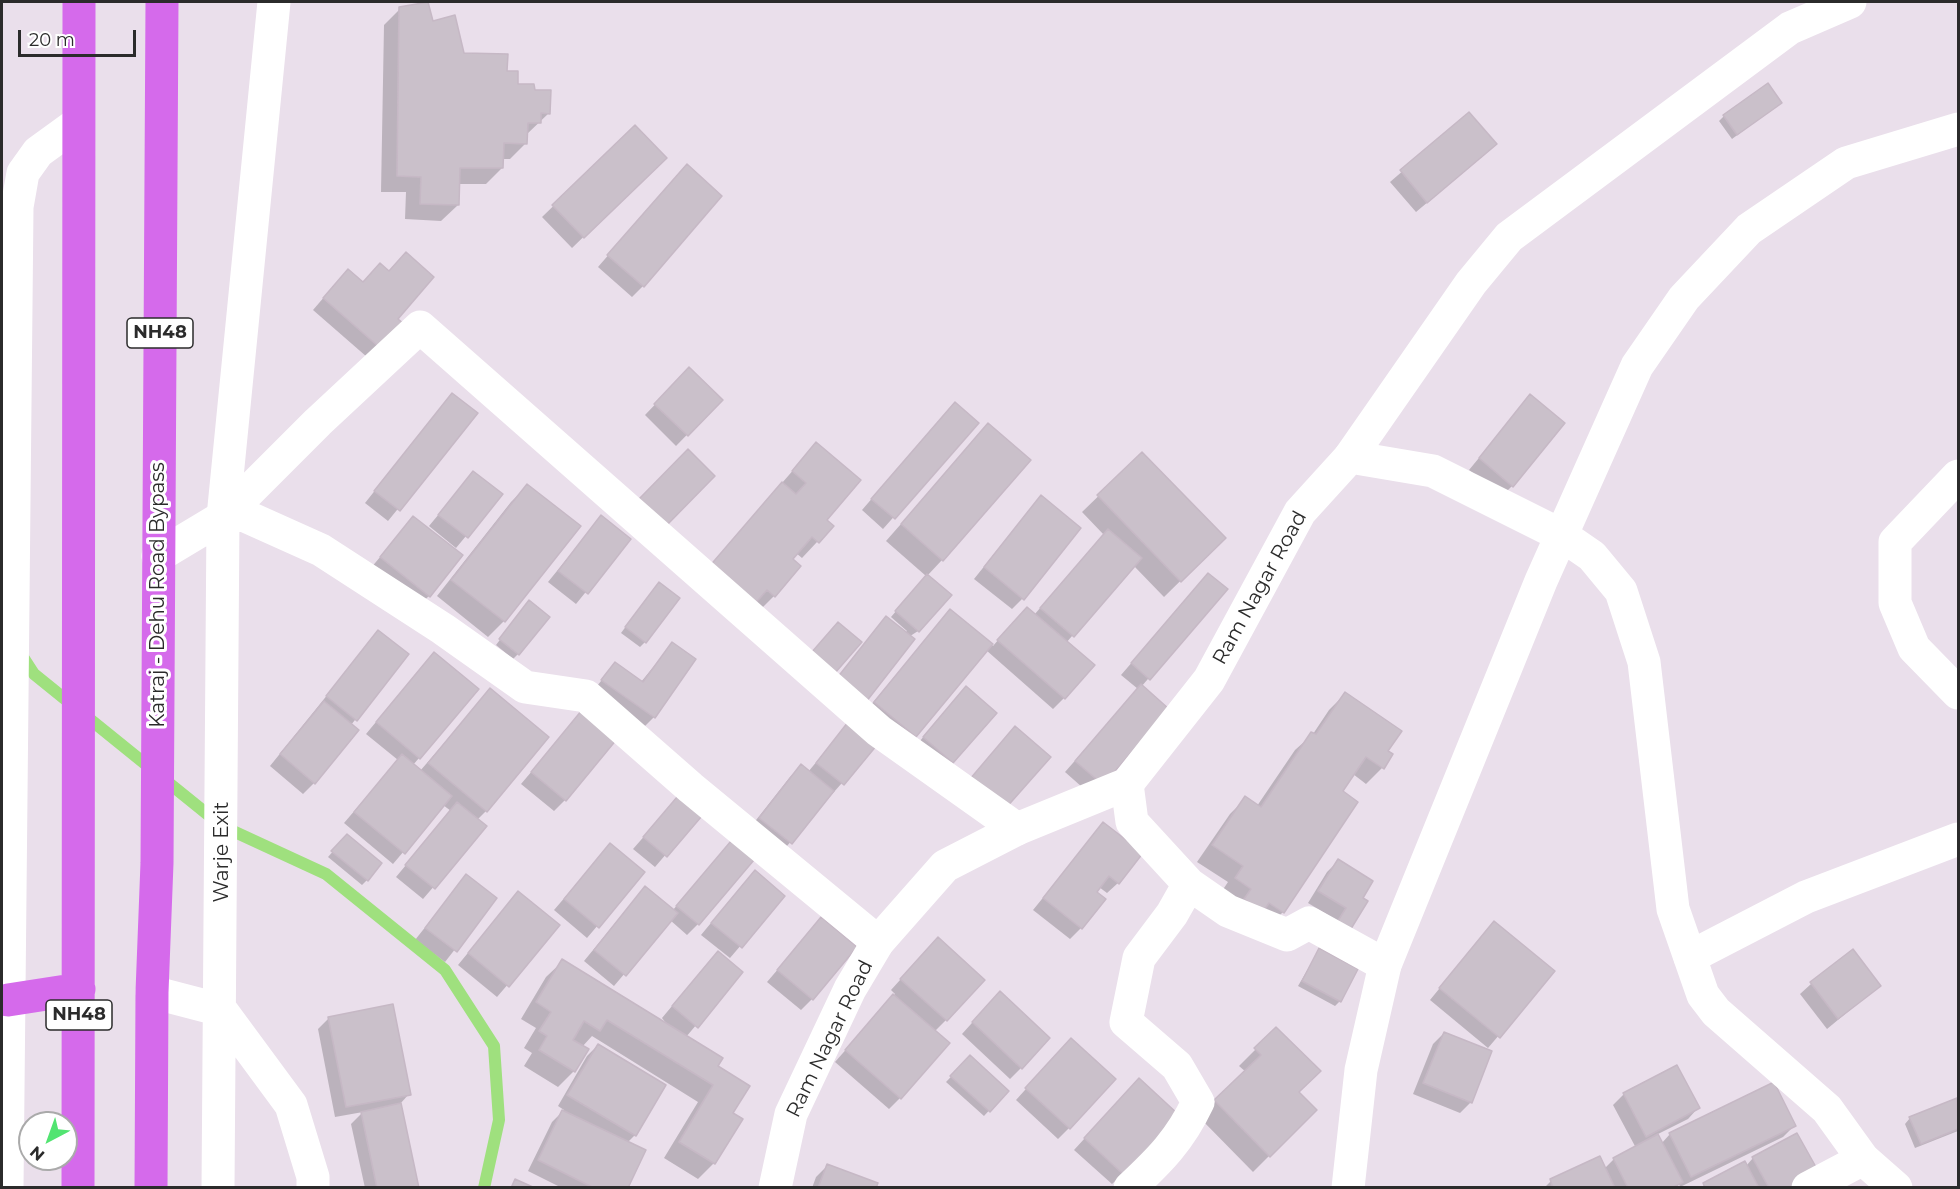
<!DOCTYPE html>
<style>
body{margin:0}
#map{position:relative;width:1960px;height:1189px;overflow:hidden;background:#eadfeb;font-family:Montserrat,sans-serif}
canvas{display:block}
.frame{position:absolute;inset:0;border:3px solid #2b2b2b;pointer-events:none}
.north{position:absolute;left:18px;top:1111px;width:60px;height:60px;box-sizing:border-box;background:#fff;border:2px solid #aaa;border-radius:50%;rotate:221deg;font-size:16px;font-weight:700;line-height:24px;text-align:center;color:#2b2b2b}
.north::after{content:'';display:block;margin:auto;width:21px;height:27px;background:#52e471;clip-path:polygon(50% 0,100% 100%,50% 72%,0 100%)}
.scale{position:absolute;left:18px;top:30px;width:118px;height:27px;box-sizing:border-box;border:3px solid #2b2b2b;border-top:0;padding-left:8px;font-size:18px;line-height:21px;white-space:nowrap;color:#2b2b2b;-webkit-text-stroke:4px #fff;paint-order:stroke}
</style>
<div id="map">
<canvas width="1960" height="1189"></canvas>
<div class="frame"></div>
<div class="north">N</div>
<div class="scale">20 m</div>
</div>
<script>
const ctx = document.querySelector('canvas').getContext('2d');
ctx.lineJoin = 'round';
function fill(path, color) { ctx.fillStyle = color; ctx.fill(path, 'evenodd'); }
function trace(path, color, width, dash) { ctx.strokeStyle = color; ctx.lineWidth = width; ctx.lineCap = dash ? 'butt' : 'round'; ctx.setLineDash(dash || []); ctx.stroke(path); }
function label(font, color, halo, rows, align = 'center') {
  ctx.font = font + ' Montserrat,sans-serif'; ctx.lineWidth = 6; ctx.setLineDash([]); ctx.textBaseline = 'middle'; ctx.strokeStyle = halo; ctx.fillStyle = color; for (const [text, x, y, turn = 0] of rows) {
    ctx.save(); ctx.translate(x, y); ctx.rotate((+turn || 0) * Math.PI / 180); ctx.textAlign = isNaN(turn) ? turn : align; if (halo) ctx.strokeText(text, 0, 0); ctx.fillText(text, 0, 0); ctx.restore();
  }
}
const shadow = new Path2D(`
 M 400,9 L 432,22 L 463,54 L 506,72 L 517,85 L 533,91 L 549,113 L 526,135 L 526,143 L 510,159 L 502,159 L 502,168 L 486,184 L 458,184 L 458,205 L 441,221 L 405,219 L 406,192 L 381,192 L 384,25 Z
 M 1780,103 L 1732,139 L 1719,121 L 1724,116 Z
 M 1469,114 L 1484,155 L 1416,212 L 1390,182 Z
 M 635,127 L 665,158 L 572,248 L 542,217 Z
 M 676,177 L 643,286 L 632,297 L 598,267 Z
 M 337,282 L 362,284 L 396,319 L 375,364 L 313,310 Z
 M 689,369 L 721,400 L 676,446 L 645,415 Z
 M 452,394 L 476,413 L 388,521 L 365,503 Z
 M 1530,396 L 1512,486 L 1502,496 L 1469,470 Z
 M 944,415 L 977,423 L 883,529 L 862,510 Z
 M 988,425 L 942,560 L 927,576 L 918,631 L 827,690 L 886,618 L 905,633 L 907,631 L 891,617 L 926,576 L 886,541 Z
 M 816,444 L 824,520 L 832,526 L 802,558 L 796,553 L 774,596 L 758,612 L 693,585 Z
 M 1142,454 L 1224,538 L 1164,597 L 1133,565 L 1066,643 L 1064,698 L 1053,709 L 986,650 L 904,747 L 864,713 L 950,611 L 993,646 L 1016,619 L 1034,615 L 1104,535 L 1082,512 Z
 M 473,473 L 501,494 L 456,548 L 429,526 Z
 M 527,486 L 504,621 L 488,637 L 437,596 L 511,502 Z
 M 1031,508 L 1022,599 L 1012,609 L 974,579 Z
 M 601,517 L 629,539 L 576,604 L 548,582 Z
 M 413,518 L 429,596 L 418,606 L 370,569 Z
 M 1198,586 L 1226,589 L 1141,687 L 1091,795 L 1065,772 L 1138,689 L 1121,675 Z
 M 654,589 L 645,642 L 640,647 L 621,633 Z
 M 524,608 L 518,654 L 513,659 L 496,645 Z
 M 378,632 L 407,654 L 351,725 L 314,783 L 303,794 L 270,766 Z
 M 672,644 L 694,660 L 654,717 L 643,728 L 592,692 L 615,664 L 641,682 Z
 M 424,664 L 419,758 L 413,765 L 420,771 L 490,690 L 486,811 L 477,820 L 485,827 L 423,899 L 396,877 L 451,811 L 443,805 L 393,864 L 344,823 L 398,760 L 366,734 Z
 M 1345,694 L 1386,751 L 1382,768 L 1366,784 L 1353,774 L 1341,792 L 1283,912 L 1267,928 L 1220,894 L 1228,882 L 1197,862 L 1230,814 L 1246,798 L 1257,806 L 1295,750 L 1313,734 L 1329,710 Z
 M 956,699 L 995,713 L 941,773 L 913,749 Z
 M 582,712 L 565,800 L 554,811 L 521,784 Z
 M 848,724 L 875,745 L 780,854 L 749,829 L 790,777 L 801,766 L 808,772 Z
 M 683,792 L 704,810 L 655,867 L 633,849 Z
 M 1103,824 L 1118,883 L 1107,893 L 1099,887 L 1081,928 L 1070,939 L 1033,910 Z
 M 342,841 L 367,880 L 362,885 L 328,857 Z
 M 610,845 L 643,872 L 587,938 L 554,910 Z
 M 720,854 L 698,924 L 687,935 L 670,920 L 614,986 L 584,961 L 635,899 L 673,910 Z
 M 1338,861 L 1361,899 L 1348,931 L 1336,920 L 1308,903 L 1327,872 Z
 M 466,876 L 495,898 L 445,962 L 415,940 Z
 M 744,883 L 783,896 L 730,958 L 701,935 Z
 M 508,904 L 558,926 L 497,997 L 458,965 Z
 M 821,919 L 812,999 L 801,1010 L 767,982 Z
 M 1484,934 L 1553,972 L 1488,1048 L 1430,1000 Z
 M 927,950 L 946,1020 L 934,1032 L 900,1098 L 889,1109 L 835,1062 L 895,994 L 891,990 Z
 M 1319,950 L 1340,1001 L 1335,1006 L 1298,986 Z
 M 563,961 L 669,1027 L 662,1018 L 707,964 L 741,972 L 686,1037 L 731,1113 L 741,1119 L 714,1163 L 698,1179 L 664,1158 L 698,1102 L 592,1036 L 582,1047 L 574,1071 L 558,1087 L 524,1066 L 532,1053 L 524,1048 L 536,1028 L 521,1019 L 546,977 Z
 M 1811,984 L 1879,986 L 1827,1029 L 1800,994 Z
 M 989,1004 L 1021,1068 L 1010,1079 L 962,1034 Z
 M 329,1018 L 409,1094 L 400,1104 L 417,1188 L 365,1188 L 351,1124 L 363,1112 L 335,1117 L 318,1029 Z
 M 1276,1029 L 1298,1092 L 1315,1110 L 1253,1172 L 1199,1117 L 1246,1072 L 1239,1066 Z
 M 1444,1033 L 1471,1102 L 1460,1113 L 1413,1094 L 1433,1044 Z
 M 598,1045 L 664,1085 L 635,1135 L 627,1143 L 626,1188 L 562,1188 L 528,1171 L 552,1122 L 564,1110 L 558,1106 L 587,1056 Z
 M 1060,1051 L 1069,1128 L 1058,1139 L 1016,1100 Z
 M 970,1057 L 1007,1091 L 984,1116 L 946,1082 Z
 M 1128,1091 L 1123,1174 L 1112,1184 L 1074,1150 Z
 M 1624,1094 L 1698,1108 L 1688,1119 L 1656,1135 L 1661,1144 L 1670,1134 L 1794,1126 L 1783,1137 L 1680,1187 L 1679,1184 L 1676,1188 L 1544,1188 L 1551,1181 L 1604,1169 L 1613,1160 L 1636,1148 L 1613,1105 Z
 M 1956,1100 L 1958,1131 L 1915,1148 L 1905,1124 L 1910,1118 Z
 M 1797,1135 L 1806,1188 L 1701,1188 L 1746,1166 L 1753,1158 Z
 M 827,1166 L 874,1188 L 812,1188 L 816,1177 Z`);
const stream = new Path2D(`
 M 21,654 L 34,674 L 222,826 L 326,874 L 445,970 L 494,1046 L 499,1120 L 484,1188`);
const building = new Path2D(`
 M 428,2 L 433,21 L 455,15 L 464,53 L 508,54 L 507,71 L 518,71 L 518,84 L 534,84 L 535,90 L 551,90 L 550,114 L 541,113 L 541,123 L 528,123 L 527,144 L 504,143 L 503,168 L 460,168 L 459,205 L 420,204 L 421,177 L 397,176 L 399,7 Z
 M 1768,83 L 1782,103 L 1737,135 L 1723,115 Z
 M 1469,112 L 1497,144 L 1427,203 L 1400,170 Z
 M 635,125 L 667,158 L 584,238 L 552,205 Z
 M 687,164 L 722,196 L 644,287 L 607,255 Z
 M 406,252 L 434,277 L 398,319 L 409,328 L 387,354 L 323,298 L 348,269 L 363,282 L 380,263 L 389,271 Z
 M 689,367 L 723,400 L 688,436 L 654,404 Z
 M 452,393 L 478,413 L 400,511 L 374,491 Z
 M 1530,394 L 1565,423 L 1513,487 L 1479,458 Z
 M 955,402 L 979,423 L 895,519 L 871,499 Z
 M 988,423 L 1031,460 L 943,561 L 901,524 Z
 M 816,442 L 861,480 L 827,520 L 834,526 L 819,543 L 812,537 L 793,559 L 801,566 L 775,597 L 767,590 L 752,607 L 708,568 L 782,482 L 796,494 L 806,483 L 792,471 Z
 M 688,449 L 715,476 L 665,527 L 638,500 Z
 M 1142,452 L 1226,538 L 1181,582 L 1097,495 Z
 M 473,471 L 503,494 L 468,538 L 438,515 Z
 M 527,484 L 581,526 L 505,622 L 451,580 Z
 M 1041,495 L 1081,528 L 1024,600 L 984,567 Z
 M 601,515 L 631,539 L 588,594 L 558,571 Z
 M 413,516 L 463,555 L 430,597 L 380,557 Z
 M 1108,529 L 1142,558 L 1074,637 L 1040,608 Z
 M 1208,573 L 1228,589 L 1150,680 L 1131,663 Z
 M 927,574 L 952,595 L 919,632 L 895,611 Z
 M 659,582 L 680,598 L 646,643 L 625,627 Z
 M 529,600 L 550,617 L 519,655 L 499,639 Z
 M 1027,607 L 1095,665 L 1065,699 L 997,640 Z
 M 950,609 L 993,644 L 916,737 L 874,702 Z
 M 886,616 L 915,639 L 866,702 L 837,678 Z
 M 838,622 L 862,642 L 835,673 L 811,653 Z
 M 378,630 L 409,654 L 357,721 L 326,696 Z
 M 672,642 L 696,659 L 655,718 L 601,680 L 615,662 L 643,682 Z
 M 434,652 L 479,689 L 420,759 L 376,722 Z
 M 1141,684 L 1169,709 L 1103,785 L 1075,761 Z
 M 966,686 L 997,713 L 953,763 L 923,737 Z
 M 490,688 L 549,737 L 487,812 L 428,763 Z
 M 1345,692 L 1402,731 L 1388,751 L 1393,754 L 1384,769 L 1366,757 L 1343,791 L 1358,802 L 1284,913 L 1269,903 L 1263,912 L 1244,899 L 1251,889 L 1235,878 L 1243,866 L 1212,845 L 1245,796 L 1261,807 L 1311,732 L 1316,734 Z
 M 324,701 L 359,730 L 315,784 L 280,754 Z
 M 582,710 L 617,739 L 566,801 L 531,772 Z
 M 848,722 L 877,745 L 844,785 L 816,763 Z
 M 1015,726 L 1051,757 L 1005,809 L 970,779 Z
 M 402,754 L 452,796 L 405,854 L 354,812 Z
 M 801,764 L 834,791 L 792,844 L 759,818 Z
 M 683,790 L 707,810 L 667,857 L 643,837 Z
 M 457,802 L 487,826 L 435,889 L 405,865 Z
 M 1103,822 L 1143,853 L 1119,884 L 1109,876 L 1097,892 L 1106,899 L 1082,929 L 1043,898 Z
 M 347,834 L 382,863 L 368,881 L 331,851 Z
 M 731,841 L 754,860 L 699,925 L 676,906 Z
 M 610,843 L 645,872 L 599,928 L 564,899 Z
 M 1338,859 L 1373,881 L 1363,898 L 1368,901 L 1349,932 L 1336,924 L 1346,908 L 1318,891 Z
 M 755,870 L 785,896 L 742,948 L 711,923 Z
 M 466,874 L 497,898 L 457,952 L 425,928 Z
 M 645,886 L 678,913 L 626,976 L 594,950 Z
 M 518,891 L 560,925 L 509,987 L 468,953 Z
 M 821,917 L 857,947 L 813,1000 L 777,970 Z
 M 1494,921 L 1555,971 L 1500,1038 L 1439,988 Z
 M 938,937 L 985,980 L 947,1021 L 900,979 Z
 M 1319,948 L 1358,969 L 1341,1002 L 1302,981 Z
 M 1853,949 L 1881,986 L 1838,1019 L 1810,982 Z
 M 718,951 L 743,972 L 698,1028 L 672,1006 Z
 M 562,959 L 723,1058 L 718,1066 L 750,1086 L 733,1113 L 743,1119 L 715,1164 L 679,1142 L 713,1085 L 607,1020 L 600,1031 L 584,1021 L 573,1040 L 589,1049 L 575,1072 L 539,1050 L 547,1036 L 539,1031 L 551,1012 L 536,1002 Z
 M 1000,991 L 1050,1038 L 1022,1069 L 972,1022 Z
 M 893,994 L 950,1043 L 901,1099 L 845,1050 Z
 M 393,1004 L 411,1095 L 346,1107 L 328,1017 Z
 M 1276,1027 L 1321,1071 L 1299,1092 L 1317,1110 L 1270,1157 L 1214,1100 L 1261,1055 L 1254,1048 Z
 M 1444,1032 L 1492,1051 L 1472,1103 L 1423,1083 Z
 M 1071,1038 L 1116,1079 L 1070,1129 L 1025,1088 Z
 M 598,1044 L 666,1085 L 636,1136 L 567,1095 Z
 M 970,1055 L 1009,1091 L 990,1112 L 950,1076 Z
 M 1677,1065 L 1700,1108 L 1646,1137 L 1623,1093 Z
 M 1139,1078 L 1179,1115 L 1124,1175 L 1084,1138 Z
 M 1774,1082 L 1796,1126 L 1691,1177 L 1669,1133 Z
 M 1957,1098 L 1958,1129 L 1921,1144 L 1909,1117 Z
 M 401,1103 L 419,1188 L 377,1188 L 361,1112 Z
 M 562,1110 L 646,1150 L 628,1188 L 594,1188 L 538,1160 Z
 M 1797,1133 L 1821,1176 L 1799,1188 L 1769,1188 L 1752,1157 Z
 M 1658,1134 L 1683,1182 L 1672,1188 L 1628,1188 L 1613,1158 Z
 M 1600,1156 L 1615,1188 L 1553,1188 L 1550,1179 Z
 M 1745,1161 L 1759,1188 L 1705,1188 L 1703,1183 Z
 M 827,1164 L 878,1183 L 876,1188 L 818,1188 Z
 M 515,1179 L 535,1188 L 511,1188 Z`);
const street = new Path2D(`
 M 274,2 L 223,517 L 318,422 L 420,327 L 879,731 L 1017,829
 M 1350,457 L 1471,283 L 1509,237 L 1790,28 L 1850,2
 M 1958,476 L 1895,542 L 1895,603 L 1914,648 L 1958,693
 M 223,517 L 243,515 L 321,550 L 443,629 L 525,687 L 586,696 L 691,788 L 878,942
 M 1127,784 L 1132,822 L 1189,884 L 1228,911 L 1287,935 L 1309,923 L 1385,965
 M 1690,957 L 1806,897 L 1958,839
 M 1130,1188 C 1160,1160 1180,1140 1198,1102 L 1177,1066 L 1126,1022 L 1139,958 L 1172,914 L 1189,884
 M 1808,1188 L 1863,1159`);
const secondary = new Path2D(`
 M 158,556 L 223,517
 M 152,992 L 221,1010 L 291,1105 L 313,1177 L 313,1188
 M 7,1188 L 17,207 L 23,173 L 38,152 L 78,123
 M 218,1188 L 223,517
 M 775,1188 L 791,1114 L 850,989 L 878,942 L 945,866 L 1017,829 L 1127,784 L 1209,680 L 1300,512 L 1350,457 L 1433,471 L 1563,536 L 1592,556 L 1621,591 L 1644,662 L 1673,909 L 1703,995 L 1716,1012 L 1827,1109 L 1863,1159 L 1896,1188
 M 1348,1188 L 1361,1070 L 1385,965 L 1541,581 L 1637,366 L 1684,298 L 1749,229 L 1846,163 L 1958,129`);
const highway = new Path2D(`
 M 8,1000 L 79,989
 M 78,1188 L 79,2
 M 151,1188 L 152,992 L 157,863 L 162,2`);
const shields = [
 [160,333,66],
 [79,1015,66]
];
const shieldNames = [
 ["NH48",160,333],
 ["NH48",79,1015]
];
const streetNames = [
 ["Ram Nagar Road",1260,588,-61],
 ["Katraj - Dehu Road Bypass",158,595,-90],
 ["Warje Exit",222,852,-90],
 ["Ram Nagar Road",830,1039,-64]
];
fill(shadow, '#0003');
trace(stream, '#9fe07e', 12);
fill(building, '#cac0ca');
trace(building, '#c6b8c5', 1.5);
trace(street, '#fff', 33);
trace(secondary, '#fff', 33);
trace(highway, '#d56aeb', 33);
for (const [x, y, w] of shields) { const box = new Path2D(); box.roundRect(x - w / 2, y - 15, w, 30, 4.5); ctx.fillStyle = '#fff'; ctx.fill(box); trace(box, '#2b2b2b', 1.5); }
label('bold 18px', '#2b2b2b', null, shieldNames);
label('20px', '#2b2b2b', '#fff', streetNames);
</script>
